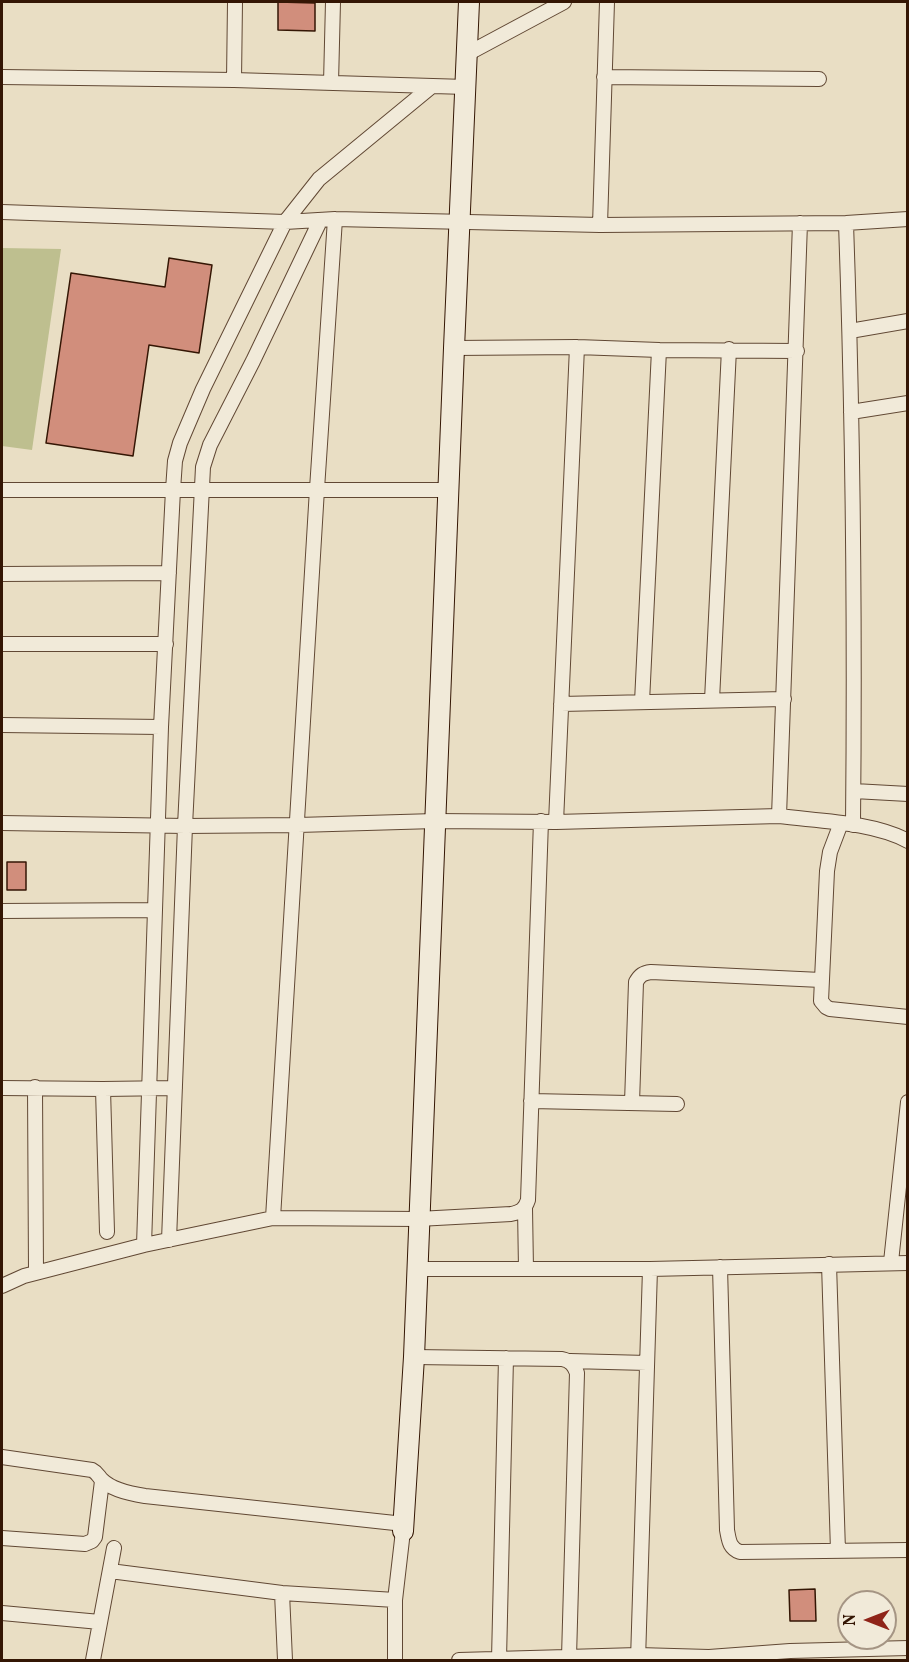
<!DOCTYPE html>
<style>
body{margin:0}
#map{position:relative;width:909px;height:1662px;overflow:hidden;background:#e9dec4;font-family:Vollkorn,serif}
canvas{display:block}
.frame{position:absolute;inset:0;border:3px solid #341604;pointer-events:none}
.north{position:absolute;left:837px;top:1590px;width:60px;height:60px;box-sizing:border-box;background:#f1ead9;border:2px solid #a59584;border-radius:50%;rotate:270deg;font-size:16px;font-weight:700;line-height:24px;text-align:center;color:#341604}
.north::after{content:'';display:block;margin:auto;width:21px;height:27px;background:#8f2418;clip-path:polygon(50% 0,100% 100%,50% 72%,0 100%)}
</style>
<div id="map">
<canvas width="909" height="1662"></canvas>
<div class="frame"></div>
<div class="north">N</div>
</div>
<script>
const ctx = document.querySelector('canvas').getContext('2d');
ctx.lineJoin = 'round';
function fill(path, color) { ctx.fillStyle = color; ctx.fill(path, 'evenodd'); }
function trace(path, color, width, dash) { ctx.strokeStyle = color; ctx.lineWidth = width; ctx.lineCap = dash ? 'butt' : 'round'; ctx.setLineDash(dash || []); ctx.stroke(path); }
const green = new Path2D(`
 M 2,248 L 61,249 L 32,450 L 2,446 Z`);
const building = new Path2D(`
 M 278,2 L 315,3 L 315,31 L 278,30 Z
 M 169,258 L 212,265 L 199,353 L 149,345 L 133,456 L 46,443 L 71,273 L 165,287 Z
 M 7,862 L 26,862 L 26,890 L 7,890 Z
 M 815,1589 L 816,1621 L 790,1621 L 789,1590 Z`);
const street = new Path2D(`
 M 467,54 L 564,2
 M 2,77 L 234,80 L 466,87
 M 604,77 L 819,79
 M 234,80 L 235,2
 M 331,83 L 333,2
 M 2,212 L 285,222 L 335,219 L 600,225 L 846,223 L 908,219
 M 335,219 L 317,489 L 273,1218 L 418,1219 L 511,1214 C 521,1212 525,1209 528,1200 L 541,821
 M 846,223 C 853,423 855,624 853,825
 M 600,225 L 607,2
 M 850,331 L 908,321
 M 454,348 L 577,347 L 659,350 L 797,351
 M 851,412 L 908,403
 M 2,490 L 449,490
 M 2,574 L 169,573
 M 2,644 L 166,644
 M 712,700 L 729,349
 M 642,702 L 659,350
 M 561,704 L 784,699
 M 2,725 L 161,727
 M 854,791 L 908,794
 M 779,816 C 818,821 873,822 908,841
 M 556,822 L 577,347
 M 2,823 L 185,826 L 298,825 L 435,821 L 556,822 L 779,816 L 800,223
 M 841,823 L 830,852 L 827,871 L 821,1001 L 826,1007 L 830,1009 L 908,1017
 M 2,911 L 155,910
 M 35,1087 L 36,1272
 M 2,1088 L 103,1089 L 175,1088
 M 103,1089 L 107,1232
 M 531,1101 L 677,1104
 M 632,1103 L 636,982 C 640,975 643,973 651,972 L 821,980
 M 525,1208 L 526,1269
 M 169,1240 L 185,826 L 203,467 L 210,445 L 253,361 L 320,221
 M 144,1245 L 161,727 L 173,490 L 175,461 L 180,443 L 203,389 L 285,222 L 319,179 L 432,86
 M 891,1262 L 908,1102
 M 829,1264 L 838,1551
 M 720,1267 L 727,1530 C 729,1540 729,1548 740,1552 L 908,1550
 M 417,1269 L 650,1269 L 908,1263
 M 2,1286 L 24,1276 L 144,1245 L 273,1218
 M 414,1357 L 562,1359 C 571,1361 574,1365 577,1373 L 569,1657
 M 570,1361 L 647,1363
 M 2,1457 L 92,1470 C 98,1473 98,1476 102,1480 C 112,1490 132,1494 145,1496 L 404,1524
 M 2,1538 L 85,1544 L 92,1541 L 95,1537 L 102,1481
 M 110,1571 L 282,1593 L 395,1600
 M 282,1593 L 285,1660
 M 2,1613 L 100,1622
 M 499,1659 L 506,1358
 M 93,1660 L 114,1548
 M 395,1660 L 395,1600 L 403,1531
 M 459,1660 L 638,1655 L 709,1657 L 790,1651 L 908,1648
 M 638,1660 L 650,1269`);
const secondary = new Path2D(`
 M 403,1531 L 414,1357 L 454,348 L 469,2`);
fill(green, '#bebf8f');
fill(building, '#d18e7c');
trace(building, '#341604', 1.5);
trace(street, '#614834', 16);
trace(secondary, '#341604', 22);
trace(street, '#f1ead9', 14);
trace(secondary, '#f1ead9', 20);
</script>
